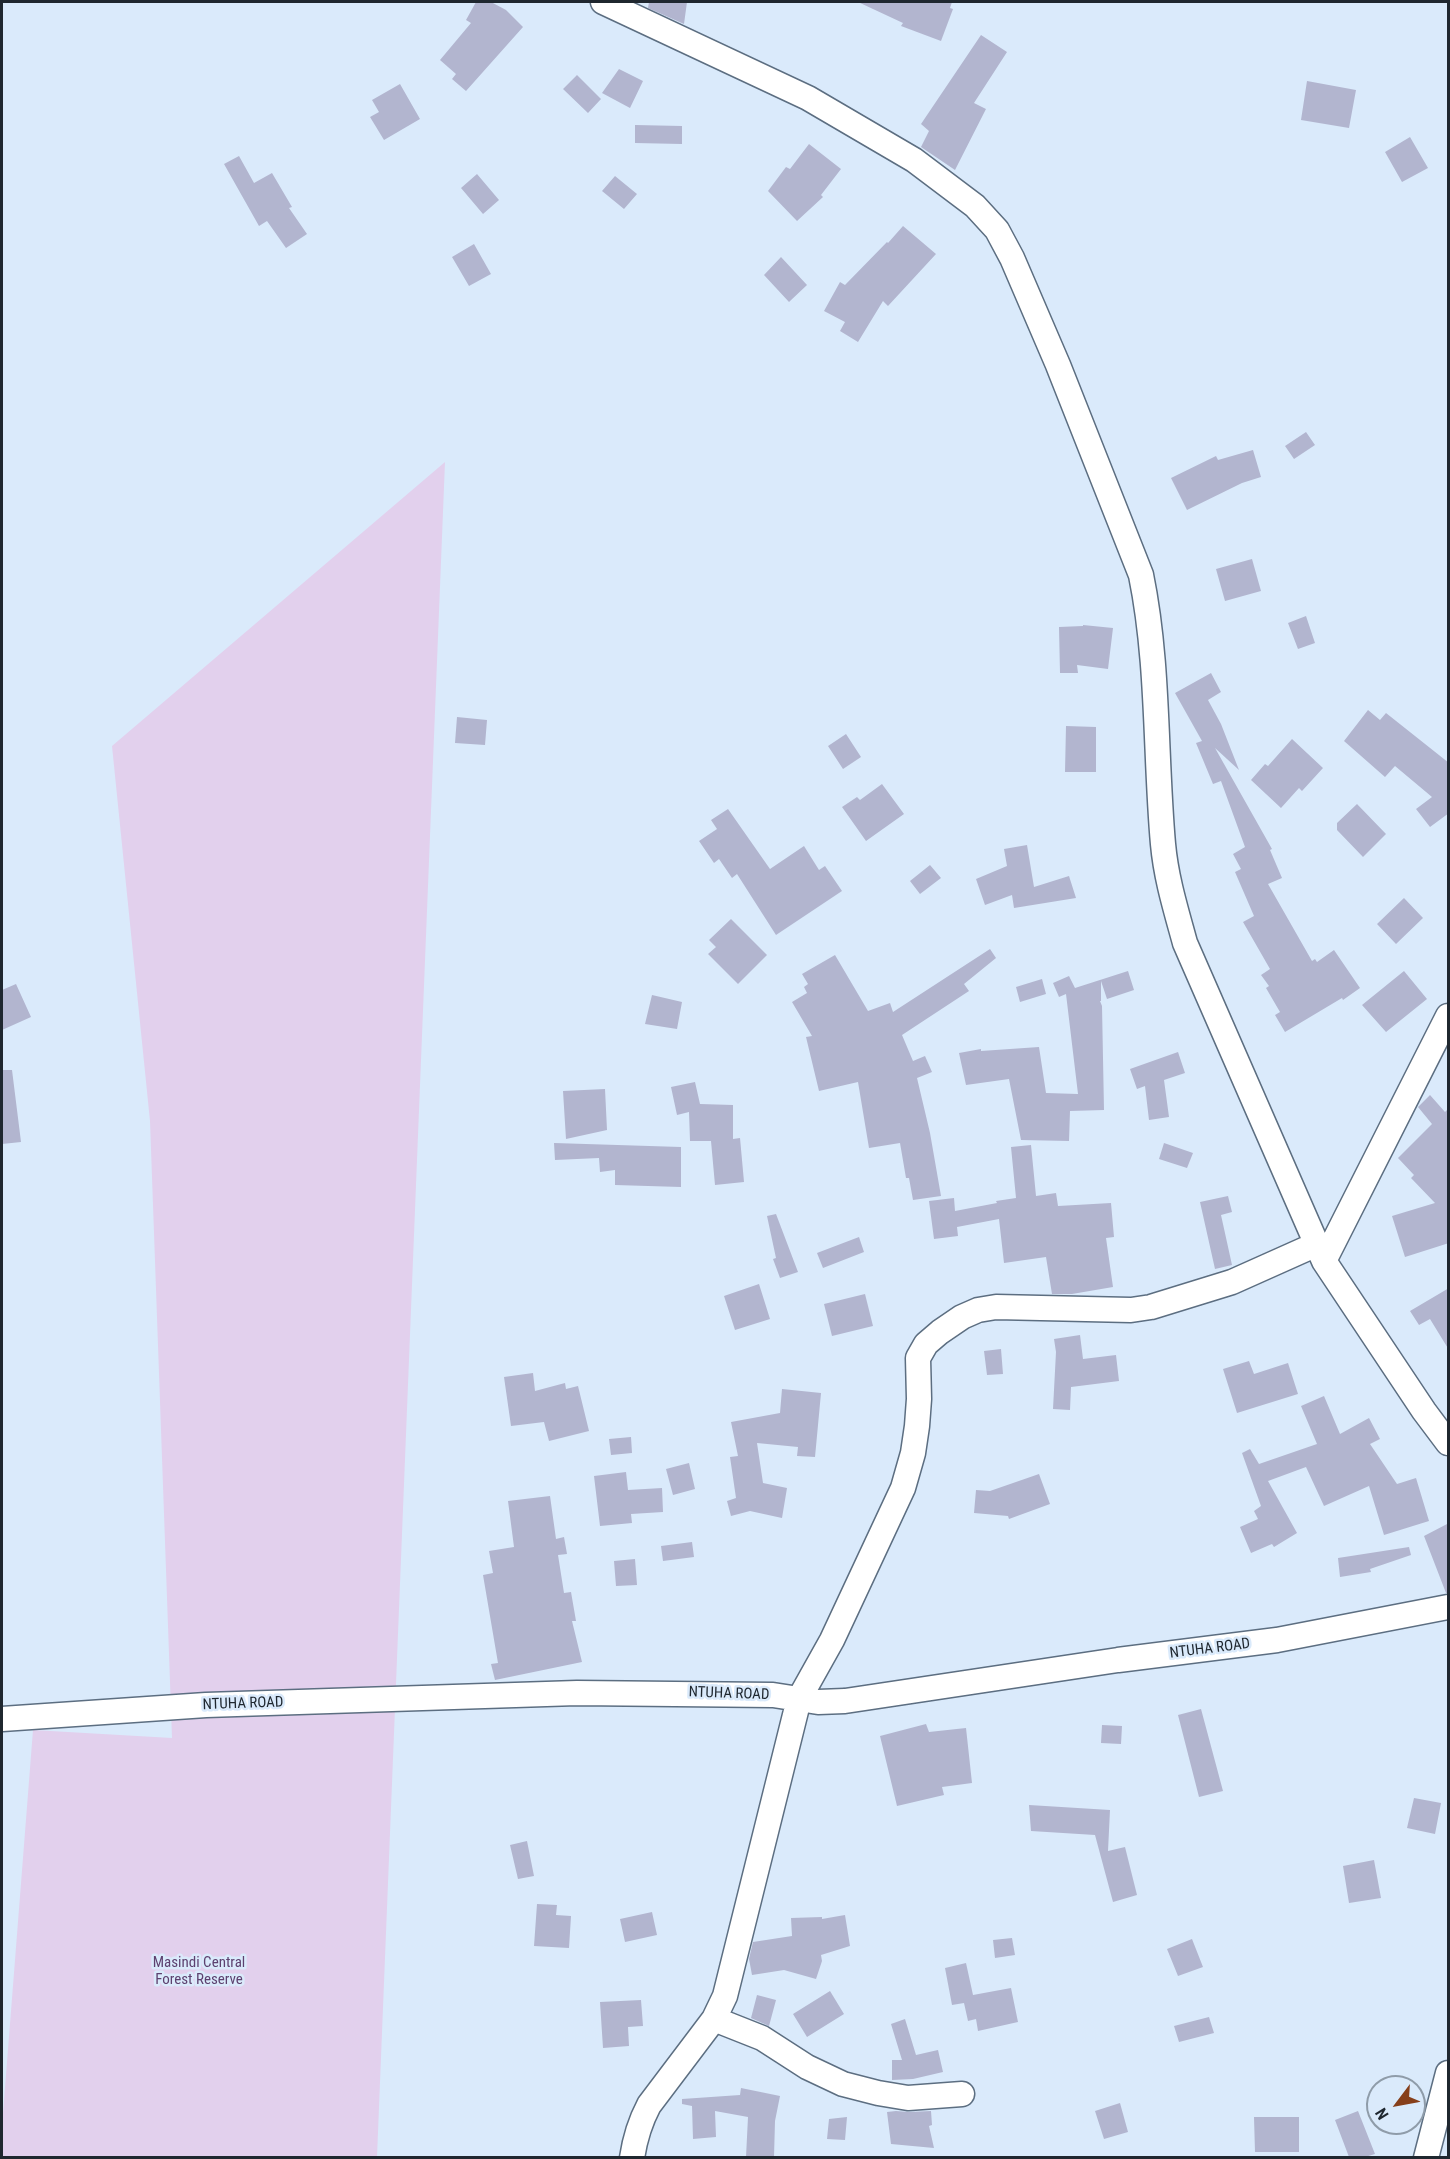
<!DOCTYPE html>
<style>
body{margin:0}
#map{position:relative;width:1450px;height:2159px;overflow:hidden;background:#daeafb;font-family:"Roboto Condensed",sans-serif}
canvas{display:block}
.frame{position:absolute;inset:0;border:3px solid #1f272f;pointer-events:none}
.north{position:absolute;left:1366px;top:2075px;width:60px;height:60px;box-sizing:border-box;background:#daeafb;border:2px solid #8f9ca9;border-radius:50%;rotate:238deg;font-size:16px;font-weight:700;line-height:24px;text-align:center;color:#1f272f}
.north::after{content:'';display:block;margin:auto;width:21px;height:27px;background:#863f1a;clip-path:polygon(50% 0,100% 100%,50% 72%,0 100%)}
</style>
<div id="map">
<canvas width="1450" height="2159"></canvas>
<div class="frame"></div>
<div class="north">N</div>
</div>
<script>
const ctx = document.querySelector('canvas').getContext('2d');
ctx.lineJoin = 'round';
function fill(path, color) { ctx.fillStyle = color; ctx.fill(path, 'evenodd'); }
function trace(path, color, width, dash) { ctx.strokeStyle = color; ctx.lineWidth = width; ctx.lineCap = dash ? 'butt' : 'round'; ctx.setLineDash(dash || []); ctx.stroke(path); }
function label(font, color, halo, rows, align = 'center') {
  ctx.font = font + ' "Roboto Condensed",sans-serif'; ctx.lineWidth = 5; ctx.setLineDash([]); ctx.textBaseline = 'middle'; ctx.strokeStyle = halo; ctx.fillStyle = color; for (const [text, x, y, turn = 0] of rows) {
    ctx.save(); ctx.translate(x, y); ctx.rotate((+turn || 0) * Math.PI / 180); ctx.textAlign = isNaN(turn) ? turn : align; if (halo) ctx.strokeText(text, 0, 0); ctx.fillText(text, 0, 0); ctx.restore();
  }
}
const green = new Path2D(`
 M 445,462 L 377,2157 L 2,2158 L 2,2126 L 33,1730 L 172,1738 L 150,1121 L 112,746 Z`);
const building = new Path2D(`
 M 476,2 L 491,2 L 506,10 L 523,27 L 466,91 L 452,79 L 456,74 L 440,60 L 471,23 L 466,20 Z
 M 649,2 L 687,2 L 684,24 L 648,8 Z
 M 858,2 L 952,2 L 950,8 L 953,9 L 941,41 L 901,26 L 903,23 Z
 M 981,35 L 1007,52 L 974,103 L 986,109 L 955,170 L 921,147 L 929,131 L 921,124 Z
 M 619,69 L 643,81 L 630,108 L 602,93 Z
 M 577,75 L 601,99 L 588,113 L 563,89 Z
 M 1307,81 L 1356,90 L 1349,128 L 1301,120 Z
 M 400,84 L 420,119 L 384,140 L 370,117 L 379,112 L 372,100 Z
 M 635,125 L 682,126 L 682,144 L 635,143 Z
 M 1410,137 L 1428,168 L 1402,182 L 1385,152 Z
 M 809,144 L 841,169 L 821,195 L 823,197 L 797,221 L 768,191 L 786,167 L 790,169 Z
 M 239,156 L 254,183 L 272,173 L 292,207 L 289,208 L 307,234 L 286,248 L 267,221 L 259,226 L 224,164 Z
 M 477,174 L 499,200 L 483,214 L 461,188 Z
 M 615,176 L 637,194 L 624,209 L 602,191 Z
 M 903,226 L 936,254 L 888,306 L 883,301 L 858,342 L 840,331 L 845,322 L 824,311 L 840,282 L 845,285 L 887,242 L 888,243 Z
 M 474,244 L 491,274 L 469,286 L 452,257 Z
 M 781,257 L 807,285 L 789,302 L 764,275 Z
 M 1306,432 L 1315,445 L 1294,459 L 1285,446 Z
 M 1253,450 L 1261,477 L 1242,483 L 1187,510 L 1171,478 L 1216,456 L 1218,460 Z
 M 1252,559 L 1261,591 L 1225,601 L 1216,569 Z
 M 1306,616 L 1315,643 L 1298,649 L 1288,623 Z
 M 1083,625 L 1113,628 L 1108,669 L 1077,665 L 1078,673 L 1060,673 L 1059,627 L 1083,626 Z
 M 1211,673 L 1221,692 L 1208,700 L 1221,724 L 1239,770 L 1215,748 L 1272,849 L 1270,850 L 1282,878 L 1268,884 L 1312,961 L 1315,959 L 1317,962 L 1334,950 L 1360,988 L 1343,1000 L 1342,998 L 1285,1032 L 1275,1015 L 1280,1012 L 1266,988 L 1269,986 L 1261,975 L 1270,969 L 1243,922 L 1254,916 L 1235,872 L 1241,869 L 1233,854 L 1245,847 L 1221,781 L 1213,784 L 1196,743 L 1202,741 L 1175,693 Z
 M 1368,710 L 1380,720 L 1386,713 L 1449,763 L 1449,813 L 1430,827 L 1416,809 L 1432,797 L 1395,766 L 1385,777 L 1344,741 Z
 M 457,717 L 487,720 L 485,745 L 455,743 Z
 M 1066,726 L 1096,727 L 1096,772 L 1065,772 Z
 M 846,734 L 861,757 L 843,769 L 828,746 Z
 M 1292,739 L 1323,768 L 1302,791 L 1299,788 L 1281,808 L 1251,780 L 1265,764 L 1268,766 Z
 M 882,784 L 904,814 L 866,841 L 842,807 L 857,797 L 860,800 Z
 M 1357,804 L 1386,834 L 1363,857 L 1337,830 L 1337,823 Z
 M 728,809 L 770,869 L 804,846 L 819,870 L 825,866 L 842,891 L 776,935 L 737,874 L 732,878 L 719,859 L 714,863 L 699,841 L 717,829 L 711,820 Z
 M 1027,845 L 1034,887 L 1069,876 L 1076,898 L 1014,908 L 1012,895 L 985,905 L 976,879 L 1007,866 L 1004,849 Z
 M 930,865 L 941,878 L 920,894 L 910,881 Z
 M 1404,898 L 1423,918 L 1396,944 L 1377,924 Z
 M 731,919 L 767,955 L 738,984 L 708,954 L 716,947 L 709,940 Z
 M 990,949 L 996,958 L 964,984 L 969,991 L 902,1035 L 913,1061 L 925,1056 L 932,1072 L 917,1078 L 930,1133 L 941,1196 L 913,1200 L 909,1178 L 906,1178 L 900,1143 L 869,1148 L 858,1082 L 819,1091 L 806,1037 L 812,1036 L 792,1002 L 807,993 L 804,987 L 808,984 L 802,974 L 835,955 L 868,1011 L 890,1003 L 893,1012 Z
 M 1128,971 L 1134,990 L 1107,999 L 1101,981 L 1101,1001 L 1100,1001 L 1102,1006 L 1104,1110 L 1070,1111 L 1069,1141 L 1021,1140 L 1009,1079 L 966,1085 L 959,1053 L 981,1049 L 981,1051 L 1039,1047 L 1046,1093 L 1078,1094 L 1066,994 L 1059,997 L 1053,983 L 1069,976 L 1075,988 Z
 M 1404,971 L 1427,999 L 1386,1032 L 1362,1005 Z
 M 1042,979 L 1046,994 L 1020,1002 L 1016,987 Z
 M 16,984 L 31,1017 L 2,1030 L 2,990 Z
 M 652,995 L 682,1002 L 677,1029 L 645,1024 Z
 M 1178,1052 L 1185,1073 L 1164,1080 L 1169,1117 L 1149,1120 L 1145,1086 L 1137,1089 L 1130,1069 Z
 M 2,1070 L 12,1070 L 21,1142 L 2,1144 Z
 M 695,1082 L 700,1104 L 733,1105 L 733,1139 L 740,1138 L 744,1182 L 715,1185 L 711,1141 L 690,1141 L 689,1112 L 677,1115 L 671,1087 Z
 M 605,1089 L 607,1130 L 566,1139 L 563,1091 Z
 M 1430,1095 L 1445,1112 L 1449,1108 L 1449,1243 L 1405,1257 L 1392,1216 L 1435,1203 L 1411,1178 L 1414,1175 L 1398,1158 L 1432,1124 L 1418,1107 Z
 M 554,1143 L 681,1147 L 681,1187 L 615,1185 L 615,1170 L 600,1172 L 599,1158 L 555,1160 Z
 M 1164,1143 L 1193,1153 L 1187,1168 L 1159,1159 Z
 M 1031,1145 L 1036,1196 L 1056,1193 L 1058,1206 L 1111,1203 L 1114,1237 L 1106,1238 L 1113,1287 L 1072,1294 L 1052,1294 L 1046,1257 L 1004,1263 L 999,1219 L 957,1227 L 958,1236 L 934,1239 L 929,1201 L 954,1198 L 955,1211 L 997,1203 L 996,1201 L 1016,1198 L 1011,1147 Z
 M 1228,1196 L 1232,1212 L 1221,1215 L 1232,1265 L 1215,1269 L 1200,1202 Z
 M 776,1214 L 798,1272 L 780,1278 L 773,1259 L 776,1258 L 767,1216 Z
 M 859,1237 L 864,1252 L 823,1268 L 817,1253 Z
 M 759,1284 L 770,1319 L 735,1330 L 724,1296 Z
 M 1449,1288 L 1449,1350 L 1430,1319 L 1419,1325 L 1410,1311 Z
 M 865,1294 L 873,1326 L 832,1336 L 824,1304 Z
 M 1080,1335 L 1083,1359 L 1116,1355 L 1119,1381 L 1071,1387 L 1070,1410 L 1053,1409 L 1056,1352 L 1054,1339 Z
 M 1001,1349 L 1003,1374 L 987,1375 L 984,1351 Z
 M 1249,1361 L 1254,1374 L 1288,1363 L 1298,1394 L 1237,1413 L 1223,1369 Z
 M 533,1373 L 535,1391 L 565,1383 L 566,1389 L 578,1386 L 589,1431 L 549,1441 L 544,1422 L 511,1426 L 504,1377 Z
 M 782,1389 L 821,1393 L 815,1457 L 797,1456 L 798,1447 L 757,1443 L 763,1483 L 787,1488 L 782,1518 L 750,1511 L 731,1516 L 727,1501 L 736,1498 L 730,1457 L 738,1456 L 731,1422 L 780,1413 Z
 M 1324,1396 L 1340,1434 L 1369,1418 L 1380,1439 L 1370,1444 L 1397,1484 L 1416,1478 L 1429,1521 L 1384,1535 L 1369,1486 L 1324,1506 L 1306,1467 L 1268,1481 L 1297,1533 L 1274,1547 L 1272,1544 L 1251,1553 L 1240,1527 L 1258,1519 L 1254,1511 L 1261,1506 L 1242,1453 L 1250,1449 L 1259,1464 L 1317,1444 L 1301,1406 Z
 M 631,1437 L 632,1453 L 611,1455 L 609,1439 Z
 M 689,1463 L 695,1489 L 673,1495 L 666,1469 Z
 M 626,1472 L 628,1490 L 662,1488 L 663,1512 L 631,1514 L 632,1523 L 600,1526 L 594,1476 Z
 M 1039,1474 L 1050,1504 L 1009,1519 L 1008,1516 L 974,1513 L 976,1490 L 990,1491 Z
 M 550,1496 L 556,1539 L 564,1537 L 567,1554 L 558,1555 L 564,1593 L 571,1592 L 576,1621 L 572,1621 L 582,1662 L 495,1680 L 491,1664 L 498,1663 L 483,1575 L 493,1573 L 489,1551 L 514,1547 L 508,1501 Z
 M 1449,1523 L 1449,1593 L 1446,1593 L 1424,1536 Z
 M 692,1542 L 694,1557 L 663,1561 L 661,1546 Z
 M 1409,1547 L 1411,1555 L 1370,1569 L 1371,1572 L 1340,1577 L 1338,1558 Z
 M 635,1559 L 637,1585 L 616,1586 L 614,1561 Z
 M 1201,1709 L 1223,1791 L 1199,1797 L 1178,1715 Z
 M 926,1724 L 929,1732 L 966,1728 L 972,1783 L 942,1787 L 944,1795 L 897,1806 L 880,1736 Z
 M 1102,1725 L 1122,1726 L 1121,1744 L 1101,1743 Z
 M 1414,1798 L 1441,1803 L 1435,1834 L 1407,1828 Z
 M 1029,1805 L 1110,1810 L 1108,1851 L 1125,1847 L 1137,1895 L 1113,1902 L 1095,1835 L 1031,1831 Z
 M 527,1841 L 534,1876 L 518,1879 L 510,1845 Z
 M 1374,1860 L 1381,1898 L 1349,1903 L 1343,1866 Z
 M 537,1904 L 557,1905 L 556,1915 L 571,1916 L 569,1948 L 534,1946 Z
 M 652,1912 L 657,1935 L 625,1942 L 620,1919 Z
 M 845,1915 L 850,1946 L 821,1955 L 822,1961 L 816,1979 L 784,1970 L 752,1975 L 749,1959 L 753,1942 L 792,1936 L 791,1918 L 822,1917 L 822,1919 Z
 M 1012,1938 L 1015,1955 L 995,1958 L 993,1940 Z
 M 1192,1939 L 1203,1967 L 1178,1976 L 1167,1949 Z
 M 966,1963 L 973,1995 L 1011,1988 L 1018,2022 L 978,2031 L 976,2019 L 968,2021 L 964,2003 L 952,2005 L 945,1968 Z
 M 830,1991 L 844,2014 L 807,2037 L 793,2014 Z
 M 757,1995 L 776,2000 L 769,2026 L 751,2018 Z
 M 641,2000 L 643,2026 L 628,2027 L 629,2046 L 603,2048 L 600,2002 Z
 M 1209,2017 L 1214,2033 L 1179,2042 L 1174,2026 Z
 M 905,2019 L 916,2055 L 938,2050 L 943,2072 L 913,2079 L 892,2080 L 892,2060 L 902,2060 L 891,2024 Z
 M 741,2088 L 780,2096 L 775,2121 L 774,2157 L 746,2157 L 748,2117 L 715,2111 L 716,2137 L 693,2139 L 692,2106 L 682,2104 L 682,2099 L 740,2095 Z
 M 1120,2103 L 1128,2132 L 1104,2139 L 1095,2111 Z
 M 896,2111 L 909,2112 L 931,2111 L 932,2125 L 929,2126 L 934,2148 L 891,2144 L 887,2112 Z
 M 1358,2111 L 1375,2154 L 1365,2157 L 1349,2157 L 1335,2120 Z
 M 847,2117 L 845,2140 L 827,2139 L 829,2119 Z
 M 1254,2117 L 1299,2117 L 1299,2152 L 1255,2152 Z`);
const street = new Path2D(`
 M 603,2 L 808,98 L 914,160 L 975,206 L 997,230 L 1012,258 L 1058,365 L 1141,575 C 1159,663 1155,754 1163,844 C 1166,878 1176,910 1185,943 L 1324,1261 L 1424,1411 L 1448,1443
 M 1324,1261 L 1448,1016
 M 2,1719 L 206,1705 L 577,1693 L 773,1695 L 818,1702 L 845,1701 L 1118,1660 L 1277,1640 L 1448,1607
 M 714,2019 L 762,2038 L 807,2067 L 843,2084 L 878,2093 L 908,2098 L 962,2094
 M 632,2158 C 635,2138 640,2122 649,2105 L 714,2019 L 725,1996 L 799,1699 L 832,1640 L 903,1488 L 913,1453 L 917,1426 L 919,1399 L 918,1358 L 926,1344 L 940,1332 L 962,1317 L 978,1310 L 996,1307 L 1131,1310 L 1151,1307 L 1232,1282 L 1317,1244
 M 1426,2158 L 1448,2073`);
const streetNames = [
 ["NTUHA ROAD",1210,1649,-7],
 ["NTUHA ROAD",729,1694,2],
 ["NTUHA ROAD",243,1704,-2]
];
const parkNames = [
 ["Masindi Central",199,1963],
 ["Forest Reserve",199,1980]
];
fill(green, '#e2d0ed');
fill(building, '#b2b5cf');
trace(street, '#5c6e81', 27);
trace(street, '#fff', 24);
label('15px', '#1f272f', '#daeafb', streetNames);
label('15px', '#5d416f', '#daeafb', parkNames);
</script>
